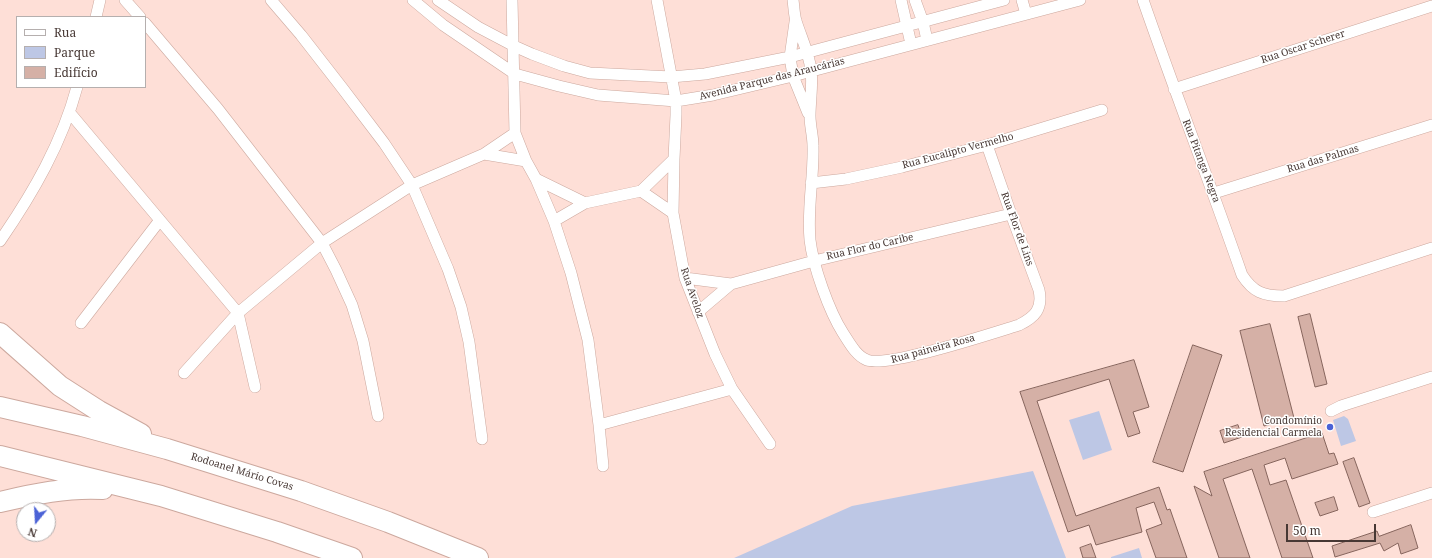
<!DOCTYPE html>
<meta charset="utf-8">
<style>
body{margin:0}
#map{position:relative;width:1432px;height:558px;overflow:hidden;background:#fedfd7;font-family:"Noto Serif",serif}
canvas{display:block}
.legend{position:absolute;left:16px;top:16px;width:130px;height:72px;box-sizing:border-box;background:#fff;border:1px solid #b5afae;margin:0;padding:5px 7px;list-style:none;font-size:12px;color:#473834}
.legend li{display:flex;align-items:center;gap:8px;height:20px}
.legend b{width:20px;border:1px solid #b5afae}
.north{position:absolute;left:16px;top:502px;width:40px;height:40px;box-sizing:border-box;background:#fff;border:1px solid #b5afae;border-radius:50%;rotate:198deg;font-size:11px;font-weight:700;line-height:16px;text-align:center;color:#473834}
.north::after{content:'';display:block;margin:auto;width:14px;height:18px;background:#4b62d6;clip-path:polygon(50% 0,100% 100%,50% 72%,0 100%)}
.scale{position:absolute;left:1286px;top:524px;width:90px;height:18px;box-sizing:border-box;border:2px solid #473834;border-top:0;padding-left:5px;font-size:12px;line-height:14px;white-space:nowrap;color:#473834;-webkit-text-stroke:3px #fff;paint-order:stroke}
</style>
<div id="map">
<canvas width="1432" height="558"></canvas>
<ul class="legend">
<li><b style="height:5px;background:#fff"></b>Rua</li>
<li><b style="height:11px;background:#bdc7e5"></b>Parque</li>
<li><b style="height:11px;background:#d5b0a6"></b>Edifício</li>
</ul>
<div class="north">N</div>
<div class="scale">50 m</div>
</div>
<script>
const ctx = document.querySelector('canvas').getContext('2d');
ctx.lineJoin = 'round';
function fill(path, color) { ctx.fillStyle = color; ctx.fill(path, 'evenodd'); }
function trace(path, color, width, dash) { ctx.strokeStyle = color; ctx.lineWidth = width; ctx.lineCap = dash ? 'butt' : 'round'; ctx.setLineDash(dash || []); ctx.stroke(path); }
function label(font, color, halo, rows, align = 'center') {
  ctx.font = font + ' "Noto Serif",serif'; ctx.lineWidth = 3; ctx.setLineDash([]); ctx.textBaseline = 'middle'; ctx.strokeStyle = halo; ctx.fillStyle = color; for (const [text, x, y, turn = 0] of rows) {
    ctx.save(); ctx.translate(x, y); ctx.rotate((+turn || 0) * Math.PI / 180); ctx.textAlign = isNaN(turn) ? turn : align; if (halo) ctx.strokeText(text, 0, 0); ctx.fillText(text, 0, 0); ctx.restore();
  }
}
const green = new Path2D(`
 M 1099,411 L 1112,450 L 1083,460 L 1069,420 Z
 M 1344,416 L 1348,419 L 1356,441 L 1341,446 L 1333,420 Z
 M 1033,471 L 1066,558 L 734,558 L 852,506 Z
 M 1139,548 L 1142,558 L 1111,558 L 1111,557 Z`);
const building = new Path2D(`
 M 1310,314 L 1327,384 L 1315,387 L 1298,317 Z
 M 1270,324 L 1294,418 L 1264,426 L 1240,331 Z
 M 1193,345 L 1222,355 L 1183,472 L 1153,462 Z
 M 1134,360 L 1149,407 L 1133,412 L 1140,433 L 1128,437 L 1109,379 L 1037,401 L 1076,516 L 1159,487 L 1167,510 L 1170,509 L 1187,558 L 1156,558 L 1146,530 L 1162,524 L 1154,502 L 1136,508 L 1142,532 L 1096,545 L 1089,525 L 1068,532 L 1020,392 Z
 M 1238,425 L 1242,437 L 1224,443 L 1220,431 Z
 M 1322,433 L 1329,454 L 1334,453 L 1338,464 L 1292,479 L 1285,458 L 1264,465 L 1270,485 L 1286,480 L 1313,558 L 1282,558 L 1252,469 L 1223,479 L 1250,558 L 1219,558 L 1194,486 L 1212,496 L 1204,472 Z
 M 1354,458 L 1370,503 L 1359,507 L 1343,462 Z
 M 1334,497 L 1338,510 L 1320,516 L 1315,503 Z
 M 1411,525 L 1418,548 L 1401,554 L 1398,543 L 1384,551 L 1380,543 L 1335,557 L 1332,546 L 1377,531 L 1379,536 Z
 M 1091,544 L 1096,558 L 1083,558 L 1080,548 Z`);
const street = new Path2D(`
 M 125,0 L 140,17
 M 271,0 L 301,35 L 343,89 L 384,143 L 412,185 L 448,269 L 461,307 L 469,342 L 482,439
 M 413,0 L 443,25 L 515,74 L 559,86 L 598,95 L 676,101 L 713,95 L 793,76 L 1080,0
 M 438,0 L 478,27 L 514,46 L 532,54 L 564,66 L 590,73 L 671,77 L 705,74 L 790,57 L 1004,0
 M 512,0 L 515,133 L 526,161 L 536,179 L 554,221 L 571,273 L 588,340 L 599,425 L 603,466
 M 657,0 L 676,101 L 676,115 L 674,159 L 673,213 L 685,278 L 715,354 L 732,389 L 770,444
 M 793,0 C 794,7 794,14 796,21 C 801,37 809,53 811,70 C 813,85 810,101 810,116 C 810,126 813,136 813,146 C 814,177 807,208 810,240 C 813,266 829,311 843,333 C 849,342 856,356 867,360 C 887,368 993,333 1019,325 C 1035,317 1043,309 1039,290 L 1011,214 L 987,145
 M 901,0 L 911,44
 M 915,0 L 923,22 L 927,40
 M 1022,0 L 1026,14
 M 1143,0 C 1175,92 1210,183 1242,275 C 1253,292 1263,296 1284,296 L 1432,248
 M 96,17 L 100,0
 M 795,22 L 790,57 L 793,76 L 808,113
 M 145,23 L 218,109 L 322,243 L 336,270 L 352,305 L 363,341 L 378,416
 M 1174,89 L 1432,6
 M 70,113 L 238,313 L 255,387
 M 484,154 L 526,161
 M 536,179 L 585,203
 M 811,183 L 846,179 L 902,167 L 987,145 L 1102,110
 M 641,191 L 673,213
 M 1214,193 L 1432,125
 M 554,221 L 585,203 L 641,191 L 674,159
 M 0,241 C 33,193 62,143 77,87
 M 685,278 L 731,284 L 814,261 L 1011,214
 M 698,312 L 731,284
 M 81,323 L 160,220
 M 184,373 L 238,313 L 322,243 L 412,185 L 484,154 L 515,133
 M 1331,411 L 1341,406 L 1432,377
 M 599,425 L 732,389
 M 1373,512 L 1432,493`);
const highway = new Path2D(`
 M 0,333 L 60,386 L 99,411 L 141,434
 M 0,407 L 82,426 L 167,449 L 301,491 L 388,522 L 478,558
 M 0,456 L 161,496 L 277,532 L 352,558
 M 0,502 C 34,494 67,487 103,489`);
const markers = [
 [1330,427,4,"#4b62d6"]
];
const streetNames = [
 ["Rua Oscar Scherer",1303,47,-18],
 ["Avenida Parque das Araucárias",772,79,-14],
 ["Rua Eucalipto Vermelho",958,151,-15],
 ["Rua das Palmas",1323,159,-17],
 ["Rua Pitanga Negra",1201,161,69],
 ["Rua Flor de Lins",1017,229,70],
 ["Rua Flor do Caribe",870,247,-13],
 ["Rua Aveloz",692,293,71],
 ["Rua paineira Rosa",933,349,-15],
 ["Rodoanel Mário Covas",242,472,17]
];
const poiNames = [
 ["Condomínio",1322,421],
 ["Residencial Carmela",1322,433]
];
fill(green, '#bdc7e5');
fill(building, '#d5b0a6');
trace(building, '#86655d', 1);
trace(street, '#cca89e', 12);
trace(highway, '#cca89e', 22);
trace(street, '#fff', 11);
trace(highway, '#fff', 20);
for (const [x, y, r, color] of markers) { const dot = new Path2D(); dot.arc(x, y, r, 0, 2 * Math.PI); ctx.fillStyle = color; ctx.fill(dot); trace(dot, '#fff', 1.5); }
label('10px', '#473834', '#fff', streetNames);
label('10px', '#473834', '#fff', poiNames, 'right');
</script>
